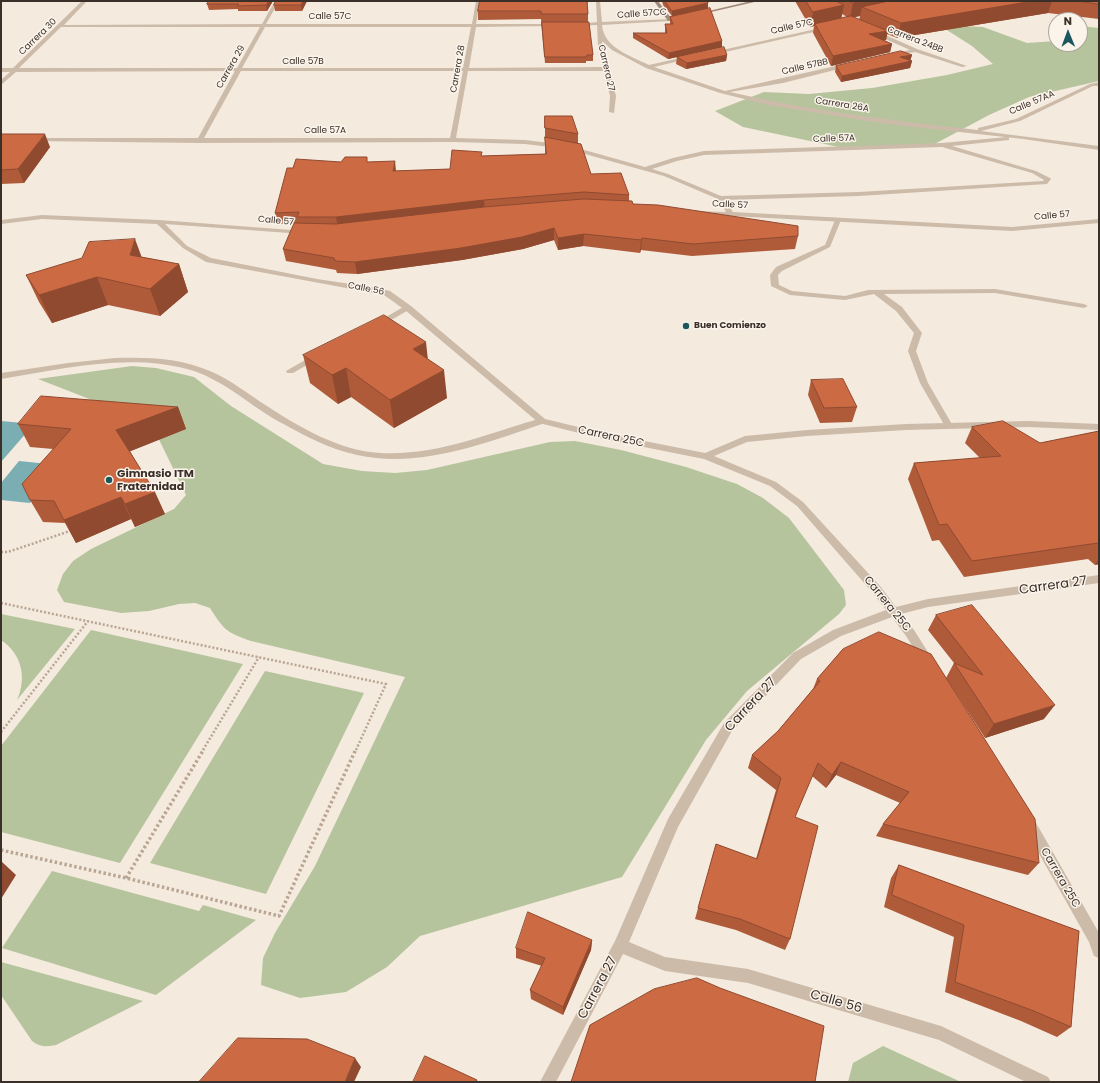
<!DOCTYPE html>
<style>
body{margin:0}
#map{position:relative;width:1100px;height:1083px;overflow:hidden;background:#f4eade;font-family:Poppins,sans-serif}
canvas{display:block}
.frame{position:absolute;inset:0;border:2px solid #3a2f29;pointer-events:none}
.north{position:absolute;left:1048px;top:12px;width:40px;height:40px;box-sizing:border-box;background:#fbf4eb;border:1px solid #aea59d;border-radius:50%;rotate:359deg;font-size:11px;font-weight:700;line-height:16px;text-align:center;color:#3a2f29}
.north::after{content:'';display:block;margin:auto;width:14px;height:18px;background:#1c575e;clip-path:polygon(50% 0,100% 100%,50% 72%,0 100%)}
</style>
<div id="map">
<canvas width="1100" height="1083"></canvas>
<div class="frame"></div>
<div class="north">N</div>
</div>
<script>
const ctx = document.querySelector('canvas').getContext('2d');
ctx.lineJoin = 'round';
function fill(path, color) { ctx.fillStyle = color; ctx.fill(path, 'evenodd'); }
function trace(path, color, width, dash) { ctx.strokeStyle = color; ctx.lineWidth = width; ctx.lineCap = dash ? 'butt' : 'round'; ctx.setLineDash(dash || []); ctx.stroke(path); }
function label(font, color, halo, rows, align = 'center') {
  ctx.font = font + ' Poppins,sans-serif'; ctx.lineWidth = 3; ctx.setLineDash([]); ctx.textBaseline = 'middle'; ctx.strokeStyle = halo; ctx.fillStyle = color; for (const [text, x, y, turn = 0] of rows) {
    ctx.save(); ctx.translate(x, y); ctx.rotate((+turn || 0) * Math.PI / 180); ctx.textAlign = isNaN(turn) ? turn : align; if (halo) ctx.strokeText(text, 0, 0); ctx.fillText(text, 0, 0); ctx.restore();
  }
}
const green = new Path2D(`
 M 939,25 L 983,27 L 1027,43 L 1056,41 L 1056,44 L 1080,44 L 1080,26 L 1099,28 L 1099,81 L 1029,97 L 989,115 L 929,147 L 839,147 L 743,127 L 715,111 L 764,92 L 809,94 L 872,88 L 947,75 L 993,64 L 972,46 Z
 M 132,366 L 156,368 L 194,377 L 231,406 L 323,464 L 362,471 L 395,473 L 427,470 L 550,442 L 575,441 L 621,450 L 686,467 L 737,484 L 763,498 L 789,518 L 844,590 L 846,605 L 839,614 L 747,691 L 706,740 L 622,877 L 420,936 L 387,967 L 346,992 L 300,998 L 261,985 L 263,958 L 275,933 L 315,866 L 405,677 L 251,641 C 226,632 224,630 210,608 L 195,603 L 179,604 L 149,611 L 121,613 L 64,602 L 57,590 L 63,574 L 73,561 L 91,549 L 174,509 L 186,495 L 151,423 L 38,379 Z
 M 1,614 L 75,629 L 17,700 C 27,678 22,654 1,640 Z
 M 91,630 L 243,664 L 120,863 L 1,832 L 1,746 Z
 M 265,671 L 364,693 L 266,894 L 150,863 Z
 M 52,871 L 199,911 L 203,905 L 256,920 L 156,995 L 2,948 Z
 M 1,962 L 143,1001 L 56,1045 C 46,1047 40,1047 32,1041 L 1,995 Z
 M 883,1046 L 961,1082 L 848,1082 L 853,1063 Z`);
const water = new Path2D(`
 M 1,421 L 34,424 L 1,462 Z
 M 19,461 L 59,465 L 30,503 L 1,500 L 1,483 Z`);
const pathFar1 = new Path2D(`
 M 1,552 L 8,552 L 70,531
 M 1,603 L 386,684 L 356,750
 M 1,732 L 88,621
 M 203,750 L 259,657`);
const path = new Path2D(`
 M 1,850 L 126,878 L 279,916 L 356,749
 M 126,878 L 204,749`);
const lane = new Path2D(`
 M 838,218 L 841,220 L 830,247 L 782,271 L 778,275 L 779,285 L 792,291 L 845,296 L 868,290 L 995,289 L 1084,304 L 1088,306 L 1084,308 L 995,293 L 884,294 L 902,307 L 922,333 L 916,351 L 928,383 L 953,426 L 952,428 L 946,428 L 920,383 L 908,351 L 914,333 L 896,311 L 874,294 L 845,300 L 790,295 L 771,286 L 770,275 L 776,267 L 825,245 L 835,220 Z
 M 405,306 L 408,306 L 412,308 L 381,326 L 378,326 L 374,324 Z
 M 314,355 L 320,355 L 321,357 L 293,373 L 287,373 L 286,371 Z
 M 115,358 C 147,357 180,358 210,371 C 231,380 248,394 267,406 C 299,427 340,451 380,453 C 438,456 488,433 542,418 L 546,421 L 545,423 C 485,443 421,469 357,455 C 328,449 302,434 276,420 C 247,403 221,378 187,369 C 126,353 62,369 1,379 L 1,373 L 68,363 Z`);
const street = new Path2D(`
 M 82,1 L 87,1 L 64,25 L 262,24 L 275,1 L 279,1 L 266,24 L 472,24 L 476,1 L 480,1 L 476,24 L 554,24 L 556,25 L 554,26 L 476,27 L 469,68 L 603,67 L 598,46 L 597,25 L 576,26 L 574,25 L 597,22 L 596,1 L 600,1 L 602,22 L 672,19 L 670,21 L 602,25 C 604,48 631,56 649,65 L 689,56 L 692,58 L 654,67 L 725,91 L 849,63 L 851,64 L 851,66 L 783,83 L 730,92 C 812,111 895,121 978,130 L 978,128 L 1016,119 L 1090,84 L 1099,82 L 1099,86 L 1093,86 L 1020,121 L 981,131 L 1099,146 L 1099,150 L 1023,139 L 887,124 L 773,106 L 720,93 L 646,68 L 612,50 L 602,41 L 616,96 L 614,113 L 609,112 L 610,96 L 604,71 L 468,71 L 456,138 L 525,140 L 558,144 L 588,151 L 645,167 L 673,158 L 704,151 L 942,143 L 1007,137 L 1009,138 L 1009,140 L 952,146 L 1036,171 L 1050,178 L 1051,179 L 1047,184 L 859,196 L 724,200 L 733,212 L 1012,227 L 1099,219 L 1099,223 L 1012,231 L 694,214 L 691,212 L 692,211 L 726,212 L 718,199 L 664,176 L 585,154 L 558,148 L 525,144 L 453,142 L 199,143 L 32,141 L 31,140 L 34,138 L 198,138 L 235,71 L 16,72 L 1,85 L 1,80 L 10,72 L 1,72 L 1,68 L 13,68 ZM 61,27 L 260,27 L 237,68 L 19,68 ZM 265,27 L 471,27 L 463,68 L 242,68 ZM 241,71 L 463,71 L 450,138 L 204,138 ZM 942,147 L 1032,173 L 1044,180 L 1043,181 L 859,192 L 721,196 L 668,174 L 652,169 L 677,161 L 704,155 Z
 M 825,27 L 827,29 L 712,55 L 709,53 Z
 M 872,31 L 876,31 L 917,49 L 967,66 L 962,67 L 915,52 L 890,56 L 890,54 L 910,50 L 872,33 Z
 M 42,215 L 159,220 L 305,231 L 305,233 L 303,234 L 165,224 L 187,246 L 211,258 L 317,279 L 377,288 L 390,291 L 411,306 L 545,419 L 599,432 L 705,453 L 745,436 L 807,430 L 906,424 L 1028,421 L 1099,424 L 1099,430 L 1028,427 L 906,430 L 807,436 L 747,442 L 714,456 L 776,482 L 803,502 L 880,586 L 896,607 L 928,599 L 1099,575 L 1099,583 L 928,607 L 901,614 L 914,630 L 933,660 L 931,663 L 927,665 L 923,663 L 906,636 L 892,617 L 841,636 L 801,659 L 732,731 L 678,827 L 629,942 L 665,957 L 748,969 L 941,1026 L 1048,1077 L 1051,1082 L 1026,1082 L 939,1040 L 748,983 L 665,971 L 623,954 L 556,1082 L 540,1082 L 615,941 L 668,819 L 724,723 L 793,653 L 833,630 L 886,610 L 872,592 L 797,506 L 770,486 L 704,459 L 599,438 L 539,423 L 405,310 L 384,295 L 206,262 L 183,248 L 157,224 L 42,219 L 1,224 L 1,220 Z
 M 1030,819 L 1035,821 L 1099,933 L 1099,958 L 1094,956 L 1089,942 L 1025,829 L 1024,825 L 1025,821 Z`);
const secondary = new Path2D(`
 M 654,1 L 658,1 L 671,18 L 683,16 L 685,17 L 668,21 Z
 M 751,1 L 759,1 L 698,15 L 696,14 Z`);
const wall = new Path2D(`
 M 273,1 L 267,11 L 238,11 L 238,9 L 209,10 L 207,4 Z
 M 307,1 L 302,11 L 275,11 L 274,5 Z
 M 480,1 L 588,1 L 587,6 L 588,14 L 588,22 L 593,55 L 593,61 L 586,61 L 586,63 L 545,63 L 541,19 L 478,20 L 478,11 Z
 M 662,1 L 708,1 L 708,8 L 722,41 L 722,47 L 668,59 L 633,38 L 633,33 L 665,33 L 665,24 L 670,24 L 670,17 L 672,16 L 663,5 Z
 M 795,1 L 1099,1 L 1099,19 L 1048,13 L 897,38 L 887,34 L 886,40 L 884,40 L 892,44 L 890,52 L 831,66 L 813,33 L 814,26 L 810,27 ZM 842,14 L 847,17 L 841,18 ZM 860,16 L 859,20 L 854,17 Z
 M 727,55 L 726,61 L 686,69 L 676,64 L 677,57 Z
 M 912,55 L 910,61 L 912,61 L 910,68 L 841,82 L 835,72 L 836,66 Z
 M 545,116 L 578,134 L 578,143 L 591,174 L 629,195 L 629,201 L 633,204 L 798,236 L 795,249 L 692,256 L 641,250 L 640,253 L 583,246 L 558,250 L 554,240 L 523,249 L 462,260 L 357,274 L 337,273 L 336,270 L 286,261 L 283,249 L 298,223 L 278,224 L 275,213 L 341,162 L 368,162 L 396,171 L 450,169 L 482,156 L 545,154 Z
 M 1,134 L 50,147 L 24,183 L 1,184 Z
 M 142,257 L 179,264 L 188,292 L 160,316 L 108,305 L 52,323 L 39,302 L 26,275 Z
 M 303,355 L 428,359 L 447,398 L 394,428 L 351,397 L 338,404 L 310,383 Z
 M 811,380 L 857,407 L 852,422 L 820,423 L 808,395 Z
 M 178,407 L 186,429 L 130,451 L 165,514 L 135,527 L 131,519 L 76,543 L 65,523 L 43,522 L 30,500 L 53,449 L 30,447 L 18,424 Z
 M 972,427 L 1040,443 L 1099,431 L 1099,564 L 1095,565 L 1088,559 L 964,577 L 939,540 L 932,541 L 908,479 L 914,463 L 980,458 L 965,443 Z
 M 936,615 L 1044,719 L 985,738 L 946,678 L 954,663 L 928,630 Z
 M 843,649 L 1039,863 L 1028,875 L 876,836 L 883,824 L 900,803 L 836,775 L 826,788 L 812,776 L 795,817 L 790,939 L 785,950 L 736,930 L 695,919 L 716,844 L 756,859 L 776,790 L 748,768 L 752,755 L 778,731 L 813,689 L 817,679 Z
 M 899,865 L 1079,931 L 1071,1027 L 1057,1037 L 1021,1021 L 945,992 L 954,937 L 884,907 L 891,878 Z
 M 592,940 L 591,950 L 563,1015 L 531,999 L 530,990 L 542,966 L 516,958 L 516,948 Z`);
const shadedWall = new Path2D(`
 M 269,1 L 273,1 L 267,11 L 266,5 Z
 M 303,1 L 307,1 L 302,11 L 301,5 Z
 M 864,1 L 927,1 L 862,7 L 860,16 L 850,18 L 853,3 Z
 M 1033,1 L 1052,1 L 1048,13 L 897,38 L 901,23 Z
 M 708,3 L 708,9 L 672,16 L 672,11 Z
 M 844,5 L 841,20 L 815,24 L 814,26 L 810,27 L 813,12 Z
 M 888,31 L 886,40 L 867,43 L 869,34 Z
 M 722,41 L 722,47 L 668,59 L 669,53 Z
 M 892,44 L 890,52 L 831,66 L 833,56 Z
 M 727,55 L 726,61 L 686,69 L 687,63 Z
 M 912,55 L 910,61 L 900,57 Z
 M 912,61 L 910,68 L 841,82 L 842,76 Z
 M 45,134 L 50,147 L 24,183 L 18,169 Z
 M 395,161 L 396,171 L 393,171 Z
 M 484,200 L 485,212 L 338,228 L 336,217 Z
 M 554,228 L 554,240 L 523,249 L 462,260 L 357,274 L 355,262 Z
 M 584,234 L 583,246 L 558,250 L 558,238 Z
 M 642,238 L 641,250 L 640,253 L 641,240 Z
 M 135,239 L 145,266 L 130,255 Z
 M 179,264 L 188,292 L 160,316 L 150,289 Z
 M 97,277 L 108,305 L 52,323 L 39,295 Z
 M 426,342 L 429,370 L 413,349 Z
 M 346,368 L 351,397 L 338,404 L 332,375 Z
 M 444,370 L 447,398 L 394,428 L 390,400 Z
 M 178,407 L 186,429 L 126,453 L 116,430 Z
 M 155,492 L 165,514 L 135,527 L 125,504 Z
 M 121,497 L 131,519 L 76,543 L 64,520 Z
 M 1099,559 L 1099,564 L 1095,565 Z
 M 1055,705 L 1044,719 L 985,738 L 994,724 Z
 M 841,762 L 836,775 L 826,788 L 832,775 Z
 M 1,861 L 16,875 L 1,899 Z
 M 592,940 L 591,950 L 563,1015 L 563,1007 Z
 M 355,1058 L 361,1067 L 354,1082 L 345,1082 Z`);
const building = new Path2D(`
 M 209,1 L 269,1 L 266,5 L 237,6 L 239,4 L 207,4 Z
 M 276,1 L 303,1 L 301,5 L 274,5 Z
 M 480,1 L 587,1 L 588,14 L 541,14 L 541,11 L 478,11 Z
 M 665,1 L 708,1 L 708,3 L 672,11 Z
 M 806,1 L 836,1 L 844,5 L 813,12 Z
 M 849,1 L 864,1 L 853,3 Z
 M 889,1 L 1033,1 L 901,23 L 862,7 Z
 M 1079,1 L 1099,1 L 1099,4 Z
 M 710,8 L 722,41 L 669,53 L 633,33 L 667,33 L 665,24 L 673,24 L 670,17 Z
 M 851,16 L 888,31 L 869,34 L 892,44 L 833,56 L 815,24 Z
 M 542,22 L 589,22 L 593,55 L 587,55 L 586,57 L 545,57 Z
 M 724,47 L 727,55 L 687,63 L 677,57 Z
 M 901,51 L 912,55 L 900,57 L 912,61 L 842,76 L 836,66 Z
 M 545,116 L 572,116 L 578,134 L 545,128 Z
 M 1,134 L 45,134 L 18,169 L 1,170 Z
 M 545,137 L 581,144 L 591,174 L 621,173 L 629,195 L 584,192 L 484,200 L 336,217 L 297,217 L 299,212 L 275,213 L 287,168 L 293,168 L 296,159 L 341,162 L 345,157 L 367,157 L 367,162 L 395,161 L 393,171 L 450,169 L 452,150 L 482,152 L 481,156 L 546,154 Z
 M 584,199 L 632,201 L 633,204 L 658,205 L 798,226 L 798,236 L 693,244 L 642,238 L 641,240 L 584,234 L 558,238 L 554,228 L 522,237 L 461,248 L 355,262 L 335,261 L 334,258 L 283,249 L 294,223 L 336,224 L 484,207 Z
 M 135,239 L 130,255 L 179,264 L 150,289 L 97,277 L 39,295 L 26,275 L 82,258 L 89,242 Z
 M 384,315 L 426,342 L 413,349 L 444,370 L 390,400 L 346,368 L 332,375 L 303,355 Z
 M 843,379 L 857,407 L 824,408 L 811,380 Z
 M 41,396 L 178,407 L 116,430 L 155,492 L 125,504 L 121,497 L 64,520 L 54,501 L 30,500 L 22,484 L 71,429 L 18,424 Z
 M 1003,421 L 1040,443 L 1099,431 L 1099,544 L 1098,543 L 972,561 L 947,524 L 939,525 L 914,463 L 1001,456 L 972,427 Z
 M 972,605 L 1055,705 L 994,724 L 954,663 L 983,675 L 936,615 Z
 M 879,632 L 931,654 L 1035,819 L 1039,863 L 883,824 L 909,792 L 841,762 L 832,775 L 818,763 L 795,817 L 818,826 L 790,939 L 740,919 L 698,908 L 716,844 L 757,859 L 781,778 L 752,755 L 778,731 L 820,681 L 817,679 L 843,649 Z
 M 899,865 L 1079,931 L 1071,1027 L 1034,1011 L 955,982 L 964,925 L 892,895 Z
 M 528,912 L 592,940 L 563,1007 L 530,990 L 545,958 L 516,948 Z
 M 697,978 L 720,988 L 824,1026 L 815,1082 L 571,1082 L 590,1025 L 654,989 Z
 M 238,1038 L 307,1039 L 355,1058 L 345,1082 L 199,1082 Z
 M 425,1056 L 477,1080 L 476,1082 L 413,1082 Z`);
const markers = [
 [686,326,4,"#1c575e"],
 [109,480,4,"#1c575e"]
];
const farStreetnames = [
 ["Calle 57CC",642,14,-4],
 ["Calle 57C",330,17],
 ["Calle 57C",792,27,-13],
 ["Carrera 30",38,37,-44],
 ["Carrera 24BB",915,40,21],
 ["Calle 57B",303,62],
 ["Carrera 29",231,67,-60],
 ["Calle 57BB",805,67,-13],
 ["Carrera 27",606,68,77],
 ["Carrera 28",458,69,-80],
 ["Calle 57AA",1032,103,-23],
 ["Carrera 26A",842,105,9],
 ["Calle 57A",325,131],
 ["Calle 57A",834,139,-2],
 ["Calle 57",730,205,3],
 ["Calle 57",1052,216,-5],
 ["Calle 57",276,221,5],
 ["Calle 56",366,289,11]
];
const farPoinames = [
 ["Buen Comienzo",694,326]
];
const streetNames = [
 ["Carrera 25C",611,437,12],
 ["Carrera 25C",887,604,51],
 ["Carrera 25C",1060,878,60]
];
const poiNames = [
 ["Gimnasio ITM",117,474],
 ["Fraternidad",117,487]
];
const nearStreetnames = [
 ["Carrera 27",1053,586,-8],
 ["Carrera 27",751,705,-47],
 ["Carrera 27",598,988,-62],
 ["Calle 56",836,1002,16]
];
fill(green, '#b5c49d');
fill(water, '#7baeb3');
trace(pathFar1, '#b9a593', 2.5, [2, 2]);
trace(path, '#b9a593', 3.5, [2.5, 2.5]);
fill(lane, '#cdbba9');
fill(street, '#cdbba9');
fill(secondary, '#a18a7a');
fill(wall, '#af5b3a');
fill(shadedWall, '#8f4a30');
fill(building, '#cc6a44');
trace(building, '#8f4a30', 1);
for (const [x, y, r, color] of markers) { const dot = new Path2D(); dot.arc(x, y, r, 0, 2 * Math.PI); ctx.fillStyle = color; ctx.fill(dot); trace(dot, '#fbf4eb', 1.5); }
label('9px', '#3a2f29', '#fbf4eb', farStreetnames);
label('bold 9px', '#3a2f29', '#fbf4eb', farPoinames, 'left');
label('11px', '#3a2f29', '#fbf4eb', streetNames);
label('bold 11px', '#3a2f29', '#fbf4eb', poiNames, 'left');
label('13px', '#3a2f29', '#fbf4eb', nearStreetnames);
</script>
